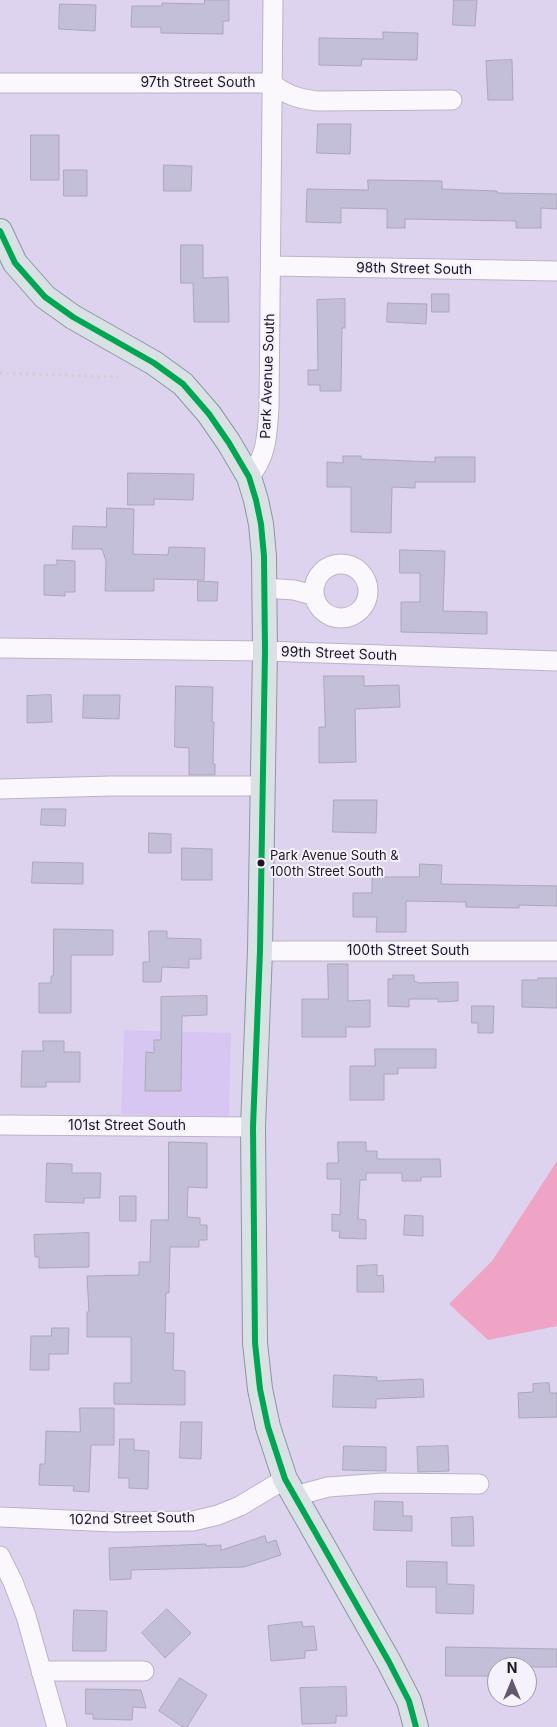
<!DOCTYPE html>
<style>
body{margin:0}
#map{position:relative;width:557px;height:1727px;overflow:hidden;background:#ded3ef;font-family:Inter,sans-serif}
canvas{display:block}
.north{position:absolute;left:487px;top:1657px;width:50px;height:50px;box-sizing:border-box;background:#f6f2fc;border:1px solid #a09aa7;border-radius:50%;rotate:0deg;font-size:14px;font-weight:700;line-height:20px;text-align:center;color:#1e1628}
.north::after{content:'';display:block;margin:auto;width:18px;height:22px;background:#61586e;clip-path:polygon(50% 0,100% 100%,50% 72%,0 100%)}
</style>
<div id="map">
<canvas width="557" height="1727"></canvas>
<div class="north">N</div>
</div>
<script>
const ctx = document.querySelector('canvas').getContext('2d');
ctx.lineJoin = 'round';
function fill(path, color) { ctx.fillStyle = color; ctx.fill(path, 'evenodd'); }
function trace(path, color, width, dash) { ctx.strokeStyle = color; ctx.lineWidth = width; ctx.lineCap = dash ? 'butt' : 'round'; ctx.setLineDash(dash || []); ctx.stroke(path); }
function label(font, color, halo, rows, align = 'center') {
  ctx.font = font + ' Inter,sans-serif'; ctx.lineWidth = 4; ctx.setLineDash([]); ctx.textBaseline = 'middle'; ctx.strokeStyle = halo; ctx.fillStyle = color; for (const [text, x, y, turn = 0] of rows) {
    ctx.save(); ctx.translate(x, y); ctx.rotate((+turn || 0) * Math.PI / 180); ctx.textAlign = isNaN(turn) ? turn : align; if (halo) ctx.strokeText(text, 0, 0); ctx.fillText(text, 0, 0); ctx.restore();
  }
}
const built = new Path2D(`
 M 124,1030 L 231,1033 L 229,1117 L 121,1114 Z`);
const green = new Path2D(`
 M 557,1161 L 557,1326 L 488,1340 L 449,1304 L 492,1261 Z`);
const building = new Path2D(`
 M 205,0 L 229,0 L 229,21 L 223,21 L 223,34 L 161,33 L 161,27 L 131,27 L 132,6 L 162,6 L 162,3 L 204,4 Z
 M 454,0 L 477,0 L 475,26 L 453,25 Z
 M 60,4 L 96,5 L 95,31 L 59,29 Z
 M 383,32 L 418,33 L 417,60 L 362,59 L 361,66 L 319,65 L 319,38 L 383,39 Z
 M 512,60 L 513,100 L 488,100 L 486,61 Z
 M 318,124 L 351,124 L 350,154 L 317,153 Z
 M 31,135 L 59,135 L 59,180 L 31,180 Z
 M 164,165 L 192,166 L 191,191 L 164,191 Z
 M 64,170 L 87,170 L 87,196 L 64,196 Z
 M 368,180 L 442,181 L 442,189 L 497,191 L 497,193 L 557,194 L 557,209 L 541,208 L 541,228 L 516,228 L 516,221 L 405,219 L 405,228 L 387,228 L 387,209 L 341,208 L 341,223 L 306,222 L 307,189 L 368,190 Z
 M 181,245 L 203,245 L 203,278 L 228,277 L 229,322 L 194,322 L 193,283 L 181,283 Z
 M 432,294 L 449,294 L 449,312 L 432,312 Z
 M 345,299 L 345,328 L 342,328 L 341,391 L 320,391 L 320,385 L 308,385 L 308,370 L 318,370 L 317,300 Z
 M 388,303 L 427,304 L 426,324 L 387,322 Z
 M 343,456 L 361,456 L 361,459 L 435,462 L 435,457 L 475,457 L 475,482 L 415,482 L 415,488 L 392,487 L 391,533 L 351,532 L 351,487 L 327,487 L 327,462 L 343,463 Z
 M 128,473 L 194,474 L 193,500 L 154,499 L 154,505 L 128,505 Z
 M 107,508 L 134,509 L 133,554 L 168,555 L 169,547 L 205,548 L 204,580 L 154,579 L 154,591 L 105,591 L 106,561 L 102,549 L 72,549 L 73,526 L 106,527 Z
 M 400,550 L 445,551 L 443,611 L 487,612 L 487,634 L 401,632 L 401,602 L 420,602 L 420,573 L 400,573 Z
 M 57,560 L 75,561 L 75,592 L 65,592 L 65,596 L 44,595 L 44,565 L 57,565 Z
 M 198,581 L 218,582 L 217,601 L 198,601 Z
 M 324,676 L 364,676 L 364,686 L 399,685 L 400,707 L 355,709 L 356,762 L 319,763 L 319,727 L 325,727 Z
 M 176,686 L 213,687 L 212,722 L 214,722 L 213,764 L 215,764 L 215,775 L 189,775 L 189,748 L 175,747 Z
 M 51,695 L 52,722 L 27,723 L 27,696 Z
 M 84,695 L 120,695 L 119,719 L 83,718 Z
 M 334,800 L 377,800 L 376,833 L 333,832 Z
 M 42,809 L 66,809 L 65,826 L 41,825 Z
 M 149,833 L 171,834 L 171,853 L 149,853 Z
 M 182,848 L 212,849 L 212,880 L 182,880 Z
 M 33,862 L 83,863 L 83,884 L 32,883 Z
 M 420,864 L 442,865 L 441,884 L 557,886 L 557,906 L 519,905 L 519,908 L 466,907 L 466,902 L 406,901 L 406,932 L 376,932 L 377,917 L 353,917 L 353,893 L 372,893 L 372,877 L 419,877 Z
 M 54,929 L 113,930 L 113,955 L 71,955 L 71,1013 L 39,1013 L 39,983 L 51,983 L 51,976 L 53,976 Z
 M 149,931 L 167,931 L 167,938 L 201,939 L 201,959 L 189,959 L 189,968 L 162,967 L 161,982 L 143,982 L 143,962 L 149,962 Z
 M 328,964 L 348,964 L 348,1001 L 370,1000 L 370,1027 L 346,1027 L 346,1037 L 302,1037 L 302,999 L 328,999 Z
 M 393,975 L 414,975 L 414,981 L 419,983 L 458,982 L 458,1001 L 438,1002 L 438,999 L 409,999 L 409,1007 L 388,1006 L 388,979 L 393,979 Z
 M 538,978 L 557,978 L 557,1008 L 522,1007 L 522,980 L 538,980 Z
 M 207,996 L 207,1015 L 182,1016 L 181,1091 L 145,1091 L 146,1052 L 154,1053 L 154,1040 L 161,1040 L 161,997 Z
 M 472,1006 L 494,1006 L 493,1033 L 478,1033 L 478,1023 L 472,1023 Z
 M 43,1041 L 64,1041 L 64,1052 L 80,1052 L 80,1082 L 46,1082 L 46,1087 L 21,1087 L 22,1051 L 43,1051 Z
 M 375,1049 L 436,1049 L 436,1068 L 398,1068 L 398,1074 L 384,1074 L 384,1100 L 350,1100 L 350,1066 L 375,1066 Z
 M 169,1142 L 207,1143 L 207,1188 L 188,1187 L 187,1217 L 200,1218 L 200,1225 L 207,1225 L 207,1240 L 199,1240 L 199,1247 L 170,1247 L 169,1293 L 166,1293 L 165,1333 L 174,1333 L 173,1370 L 185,1371 L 185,1405 L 114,1404 L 114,1383 L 131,1383 L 131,1337 L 87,1337 L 87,1312 L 89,1312 L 87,1276 L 139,1275 L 139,1262 L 150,1262 L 151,1220 L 168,1220 Z
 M 338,1142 L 366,1142 L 366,1151 L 377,1151 L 377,1159 L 440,1159 L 441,1177 L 421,1177 L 421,1181 L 402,1181 L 402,1173 L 366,1173 L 366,1180 L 360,1180 L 358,1219 L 366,1220 L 366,1239 L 339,1238 L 340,1231 L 332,1231 L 332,1214 L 340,1215 L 341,1179 L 327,1179 L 327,1163 L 338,1163 Z
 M 47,1163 L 72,1164 L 72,1173 L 101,1173 L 100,1198 L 84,1198 L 84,1203 L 46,1202 Z
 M 120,1196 L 136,1196 L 136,1221 L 120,1221 Z
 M 405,1215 L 423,1216 L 423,1236 L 404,1235 Z
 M 89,1233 L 89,1267 L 39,1268 L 39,1257 L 35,1257 L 34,1235 Z
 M 377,1265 L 377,1276 L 383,1275 L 384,1292 L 357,1292 L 357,1266 Z
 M 52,1328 L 69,1328 L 68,1354 L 49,1354 L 49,1370 L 30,1370 L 31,1336 L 51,1336 Z
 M 334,1375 L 377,1377 L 377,1381 L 423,1379 L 424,1397 L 376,1399 L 376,1408 L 333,1407 Z
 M 549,1383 L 550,1393 L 557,1393 L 557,1417 L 519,1418 L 518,1393 L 533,1392 L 533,1384 Z
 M 80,1408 L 114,1408 L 114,1445 L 91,1445 L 89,1492 L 73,1491 L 74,1486 L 39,1485 L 40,1464 L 45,1464 L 46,1431 L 80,1432 Z
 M 181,1422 L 202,1422 L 201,1459 L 180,1458 Z
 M 120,1439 L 134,1439 L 134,1450 L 149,1451 L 148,1489 L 129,1488 L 129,1478 L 119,1478 Z
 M 344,1446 L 386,1447 L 386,1471 L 343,1470 Z
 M 448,1446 L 449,1471 L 418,1472 L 417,1447 Z
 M 375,1501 L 403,1502 L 403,1516 L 412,1516 L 412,1531 L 374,1530 Z
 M 473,1517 L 474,1546 L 452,1546 L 451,1518 Z
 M 265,1536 L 267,1543 L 276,1540 L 281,1555 L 244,1567 L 131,1570 L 131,1579 L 110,1580 L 109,1548 L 206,1544 L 206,1546 L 221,1545 L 221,1550 Z
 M 407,1561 L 447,1562 L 447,1584 L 474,1585 L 473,1614 L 436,1613 L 436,1587 L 407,1587 Z
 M 167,1609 L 191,1633 L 165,1658 L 142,1633 Z
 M 74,1610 L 107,1611 L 106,1651 L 73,1651 Z
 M 302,1622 L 303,1627 L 314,1626 L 317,1650 L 305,1651 L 305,1658 L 271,1661 L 268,1626 Z
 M 446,1647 L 557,1649 L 557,1667 L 497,1667 L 497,1676 L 446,1676 Z
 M 180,1678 L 207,1695 L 187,1727 L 183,1727 L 159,1711 Z
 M 346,1687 L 347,1716 L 336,1716 L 336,1723 L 302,1724 L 300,1688 Z
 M 86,1689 L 141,1690 L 146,1708 L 133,1707 L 132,1720 L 93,1719 L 93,1714 L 86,1714 Z`);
const path = new Path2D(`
 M 0,373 L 118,377`);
const minor = new Path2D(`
 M 0,83 L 271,83 C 286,95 299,99 317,101 L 452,100
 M 271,266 L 557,271
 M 249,477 C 267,457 267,435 269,408 L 273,0
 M314 591a27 27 0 1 1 54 0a27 27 0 1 1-54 0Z
 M 264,588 L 294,590 L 313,595
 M 0,648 L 265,651 L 557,661
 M 0,789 L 112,786 L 263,786
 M 260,951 L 557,951
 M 0,1125 L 253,1127
 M 295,1496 L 328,1487 L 383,1483 L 479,1484
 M 0,1517 L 114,1522 L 193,1521 L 218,1515 L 240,1506 L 285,1479
 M 0,1556 L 13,1582 L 26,1616 L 57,1727
 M 41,1671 L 144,1671`);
const major = new Path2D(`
 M 0,231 L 15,263 L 45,297 L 73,317 L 154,363 L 183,384 L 209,414 L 229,443 L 249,477 L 256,500 L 261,524 L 264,556 L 265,651 L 260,951 L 253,1127 L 255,1343 L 260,1389 L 268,1427 L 285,1479 L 389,1662 L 409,1701 L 416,1727`);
const bus1 = new Path2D(`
 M 0,231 L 15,263 L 45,297 L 73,317 L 154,363 L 183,384 L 209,414 L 229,443 L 249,477 L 256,500 L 261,524 L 264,556 L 265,651 L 260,951 L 253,1127 L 255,1343 L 260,1389 L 268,1427 L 285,1479 L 389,1662 L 409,1701 L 416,1727`);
const markers = [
 [261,863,4.5,"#1e1628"]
];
const busNames = [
 ["Park Avenue South &",270,856],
 ["100th Street South",270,872]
];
const streetNames = [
 ["97th Street South",198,83],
 ["98th Street South",414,269,1],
 ["Park Avenue South",268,376,-88],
 ["99th Street South",339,654,2],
 ["100th Street South",408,951],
 ["101st Street South",127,1126],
 ["102nd Street South",132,1519,-1]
];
fill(built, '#d8c6f2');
fill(green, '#f0a4c5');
fill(building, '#c4bfd9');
trace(building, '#aba6bc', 1);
trace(minor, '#bbb2c8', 21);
trace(major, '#8a97a3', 26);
trace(path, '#d1ced6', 3, [2.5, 4]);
trace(minor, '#faf8fd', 19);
trace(major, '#d9e1e5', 24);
trace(bus1, '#00a651', 6);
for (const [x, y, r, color] of markers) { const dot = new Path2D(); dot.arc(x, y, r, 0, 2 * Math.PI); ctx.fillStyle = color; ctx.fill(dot); trace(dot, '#f6f2fc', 2); }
label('13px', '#1e1628', '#f6f2fc', busNames, 'left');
label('14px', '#1e1628', '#f6f2fc', streetNames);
</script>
